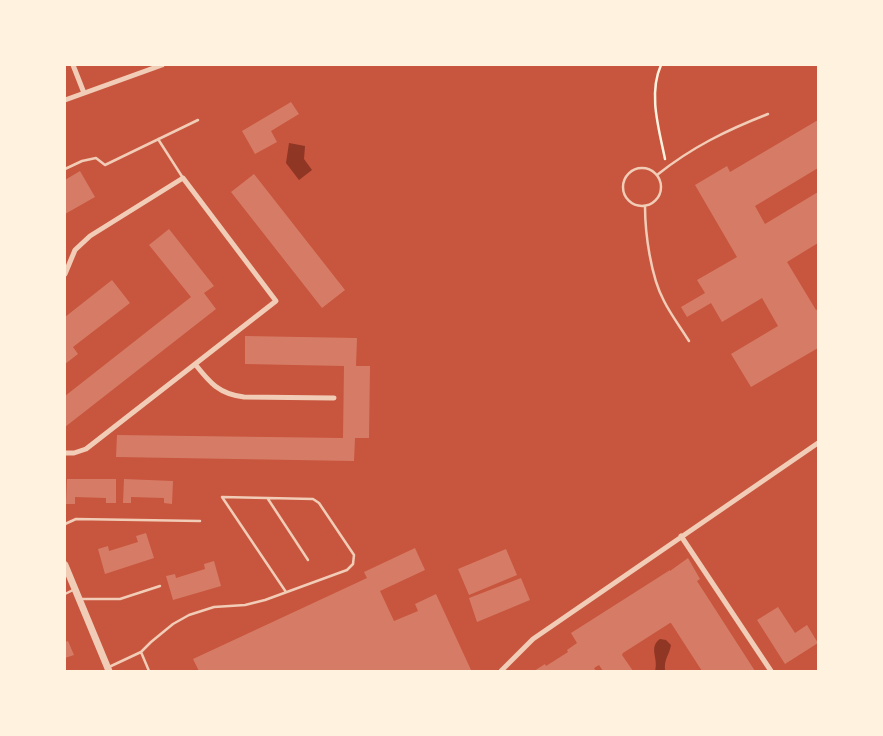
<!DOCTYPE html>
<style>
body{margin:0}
#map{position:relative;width:883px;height:736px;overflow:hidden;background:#c8553d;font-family:"Noto Sans",sans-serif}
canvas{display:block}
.frame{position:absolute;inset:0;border:66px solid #fff3e0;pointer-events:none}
</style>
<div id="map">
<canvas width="883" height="736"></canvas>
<div class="frame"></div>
</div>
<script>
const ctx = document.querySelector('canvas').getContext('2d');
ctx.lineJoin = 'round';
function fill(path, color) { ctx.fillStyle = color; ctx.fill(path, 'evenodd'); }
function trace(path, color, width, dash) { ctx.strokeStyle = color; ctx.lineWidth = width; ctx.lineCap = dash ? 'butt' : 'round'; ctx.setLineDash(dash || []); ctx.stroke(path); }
const water = new Path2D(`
 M 289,143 L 305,146 L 304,159 L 312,170 L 299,180 L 286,163 Z
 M 660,639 L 666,640 L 671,645 C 669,656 664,658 665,671 L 655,671 C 659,659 648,647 660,639 Z`);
const building = new Path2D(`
 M 291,102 L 299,114 L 271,131 L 277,142 L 255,154 L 242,131 Z
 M 818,120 L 818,168 L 755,206 L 765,224 L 818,192 L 818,243 L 787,262 L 816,310 L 818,309 L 818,348 L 751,387 L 731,354 L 778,326 L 762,298 L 722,322 L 711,303 L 687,317 L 681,307 L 705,293 L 697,280 L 737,257 L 695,185 L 727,166 L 730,172 Z
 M 80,171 L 95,197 L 65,214 L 65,180 Z
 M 254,174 L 345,290 L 322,308 L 231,192 Z
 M 169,229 L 214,286 L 204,293 L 216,309 L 65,427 L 65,396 L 191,297 L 149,245 Z
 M 112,280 L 130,303 L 73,347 L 78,354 L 65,364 L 65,317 Z
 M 245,336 L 357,338 L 356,366 L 370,366 L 369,438 L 355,438 L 354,461 L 116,457 L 117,435 L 343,438 L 344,366 L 245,364 Z
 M 67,479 L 116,479 L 116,503 L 106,503 L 106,498 L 75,497 L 75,504 L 66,504 Z
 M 124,479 L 173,481 L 172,504 L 164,503 L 164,498 L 131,497 L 131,503 L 123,503 Z
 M 146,533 L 154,558 L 105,574 L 98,549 L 108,546 L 109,551 L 138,542 L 136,536 Z
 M 415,548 L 425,570 L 380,591 L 394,621 L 418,611 L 415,604 L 436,594 L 471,670 L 199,671 L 193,659 L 367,578 L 364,572 Z
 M 506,549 L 517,575 L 469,595 L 458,569 Z
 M 688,558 L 700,579 L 697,581 L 755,671 L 702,671 L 671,623 L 670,623 L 623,653 L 622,655 L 633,671 L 603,671 L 599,665 L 594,668 L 596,671 L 534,671 L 545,664 L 546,666 L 568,652 L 567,650 L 577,643 L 571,633 L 670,570 L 670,571 Z
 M 214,561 L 221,586 L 173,600 L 166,576 L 175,574 L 176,578 L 205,569 L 204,564 Z
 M 521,578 L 530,600 L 477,622 L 469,598 Z
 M 778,607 L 795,633 L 807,625 L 818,643 L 785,664 L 757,620 Z
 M 68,641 L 74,655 L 65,658 L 65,642 Z`);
const path = new Path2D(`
 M 661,65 C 648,94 659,129 665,159`);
const service = new Path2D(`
 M 158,139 L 183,178
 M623 187a19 19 0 1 1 38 0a19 19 0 1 1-38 0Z
 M 65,169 L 82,161 L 96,158 L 105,165 L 198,120
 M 657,175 C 692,147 727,130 768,114
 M 645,206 C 645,234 651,277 664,301 C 671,315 681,328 689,341
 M 268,499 L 308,560
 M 65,524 L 76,519 L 200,521
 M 65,594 L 75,589
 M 81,599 L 120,599 L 160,586
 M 141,652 L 149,671
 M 109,667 L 141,652 L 151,642 L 173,624 L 189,615 L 214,607 L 245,605 L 265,600 L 347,570 L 353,564 L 354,555 L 319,503 L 313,499 L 222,497 L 286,592`);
const minor = new Path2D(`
 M 73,65 L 84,93
 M 65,100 L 162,65
 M 65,274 L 75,250 L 90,236 L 183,178 L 276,301 L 86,449 L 74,453 L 65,453
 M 195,364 C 210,383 219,394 244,397 L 334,398
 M 681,536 L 771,671
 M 501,671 L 533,639 L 818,443`);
const tertiary = new Path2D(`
 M 65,565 L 109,671`);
fill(water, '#8f3625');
fill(building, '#d67c66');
trace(path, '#fff3e0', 2.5);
trace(service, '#f1ccb7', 2.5);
trace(minor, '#f1ccb7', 5);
trace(tertiary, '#f1ccb7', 7);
</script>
